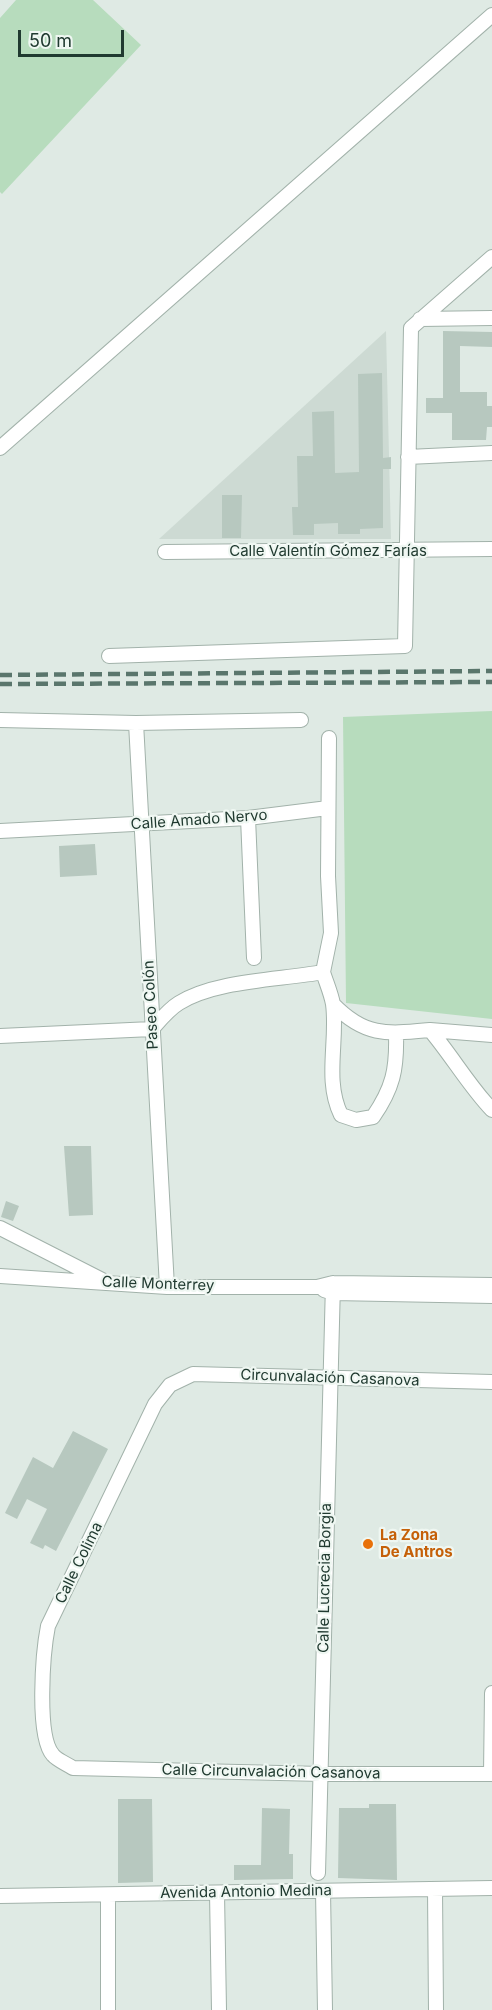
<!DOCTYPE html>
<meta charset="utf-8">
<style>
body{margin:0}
#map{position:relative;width:492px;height:2010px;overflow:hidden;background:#dfeae4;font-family:Inter,sans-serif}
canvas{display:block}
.scale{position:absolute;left:18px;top:30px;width:106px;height:27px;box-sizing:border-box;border:3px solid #203a30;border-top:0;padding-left:8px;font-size:18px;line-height:21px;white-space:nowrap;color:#203a30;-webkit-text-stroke:4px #eff7f2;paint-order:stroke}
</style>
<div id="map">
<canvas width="492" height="2010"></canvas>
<div class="scale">50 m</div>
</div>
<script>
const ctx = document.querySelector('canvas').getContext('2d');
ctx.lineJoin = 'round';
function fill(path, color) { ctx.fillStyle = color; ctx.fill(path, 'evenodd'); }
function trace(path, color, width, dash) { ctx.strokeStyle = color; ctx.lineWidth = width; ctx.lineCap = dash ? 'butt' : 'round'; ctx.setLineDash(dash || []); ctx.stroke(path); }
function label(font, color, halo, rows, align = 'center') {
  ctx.font = font + ' Inter,sans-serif'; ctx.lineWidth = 4.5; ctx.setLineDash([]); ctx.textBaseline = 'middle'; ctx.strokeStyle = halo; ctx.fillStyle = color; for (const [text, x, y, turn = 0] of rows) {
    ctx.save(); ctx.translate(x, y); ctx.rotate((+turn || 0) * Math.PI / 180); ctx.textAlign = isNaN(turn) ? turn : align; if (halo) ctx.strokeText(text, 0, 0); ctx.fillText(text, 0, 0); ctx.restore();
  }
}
const built = new Path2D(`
 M 386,331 L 391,539 L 159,539 Z`);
const green = new Path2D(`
 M 16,0 L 93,0 L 141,45 L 2,194 L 0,192 L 0,18 Z
 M 492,711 L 492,1019 L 346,1003 L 343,717 Z`);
const building = new Path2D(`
 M 443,331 L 492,332 L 492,347 L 460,346 L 460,392 L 487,392 L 487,406 L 492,406 L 492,427 L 487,427 L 486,440 L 452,440 L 452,413 L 426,413 L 426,398 L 443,398 Z
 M 382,373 L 383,458 L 391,457 L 391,469 L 383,469 L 383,528 L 360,529 L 360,534 L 338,534 L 338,523 L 314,524 L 314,535 L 293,535 L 292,507 L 298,507 L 297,456 L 313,456 L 312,412 L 334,411 L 335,473 L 359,472 L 358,374 Z
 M 222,495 L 242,495 L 241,538 L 222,538 Z
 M 95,844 L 97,875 L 60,877 L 59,846 Z
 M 64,1146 L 91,1146 L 93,1215 L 69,1216 Z
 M 6,1201 L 19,1206 L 13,1221 L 1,1217 Z
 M 73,1431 L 108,1449 L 56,1551 L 45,1545 L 43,1549 L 30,1543 L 47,1509 L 27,1499 L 17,1519 L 5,1513 L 33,1457 L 53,1468 Z
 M 118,1799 L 152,1799 L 153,1882 L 118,1883 Z
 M 369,1804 L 396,1804 L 397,1880 L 338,1878 L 339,1808 L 369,1808 Z
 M 262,1808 L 290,1809 L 289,1854 L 293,1854 L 293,1879 L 234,1880 L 234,1865 L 261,1865 Z`);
const minor = new Path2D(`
 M 420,319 L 492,318
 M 0,448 L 492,15
 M 408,457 L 492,453
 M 165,552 L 492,549
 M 109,656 L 405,646 L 411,328 L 492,257
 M 0,720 L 136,723 L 301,720
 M 136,723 L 167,1287
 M 248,818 L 254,958
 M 0,831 L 248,818 L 328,808
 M 323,972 C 326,982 331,993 333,1004 C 338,1041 324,1080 341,1115 L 356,1120 L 373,1117 C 393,1088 397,1069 396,1035
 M 333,1004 C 365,1037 387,1034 430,1030 C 452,1056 469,1086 492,1110
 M 430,1030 L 492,1035
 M 0,1036 L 152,1029 C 160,1020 169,1009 179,1003 C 216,980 280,980 323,972 L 331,933 L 328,876 L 329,738
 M 0,1228 L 102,1280
 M 0,1276 L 167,1287 L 317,1287 L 333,1283 L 492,1285
 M 324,1290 L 333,1293 L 492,1296
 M 492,1382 L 193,1374 L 170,1385 L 155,1404 L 48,1626 C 43,1651 36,1736 53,1755 C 57,1760 67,1764 73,1768 L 321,1774 L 492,1774
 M 491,1774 L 492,1693
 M 318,1873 L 333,1283
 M 435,1889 L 436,2010
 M 323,1891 L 325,2010
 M 217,1893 L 219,2010
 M 108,1895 L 108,2010
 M 0,1896 L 492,1888`);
const rail = new Path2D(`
 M 0,675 L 492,671
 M 0,684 L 492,682`);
const markers = [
 [368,1544,6,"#e8710a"]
];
const streetNames = [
 ["Calle Valentín Gómez Farías",328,551],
 ["Calle Amado Nervo",199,820,-4],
 ["Paseo Colón",151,1005,-93],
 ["Calle Monterrey",158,1284,2],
 ["Circunvalación Casanova",330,1378,2],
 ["Calle Colima",79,1563,-64],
 ["Calle Lucrecia Borgia",325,1578,-89],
 ["Calle Circunvalación Casanova",271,1772,1],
 ["Avenida Antonio Medina",246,1892,-1]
];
const foodNames = [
 ["La Zona",380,1535],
 ["De Antros",380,1552]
];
fill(built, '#cddad3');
fill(green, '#b7dcbd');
fill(building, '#b7c8bf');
trace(minor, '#a2b2aa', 16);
trace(minor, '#fff', 14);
trace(rail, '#5a766c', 4.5, [12, 6]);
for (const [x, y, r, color] of markers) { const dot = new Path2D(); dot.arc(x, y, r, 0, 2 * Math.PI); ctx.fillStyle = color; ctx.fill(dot); trace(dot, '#eff7f2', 2); }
label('15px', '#203a30', '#eff7f2', streetNames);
label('bold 15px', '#c56008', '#eff7f2', foodNames, 'left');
</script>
